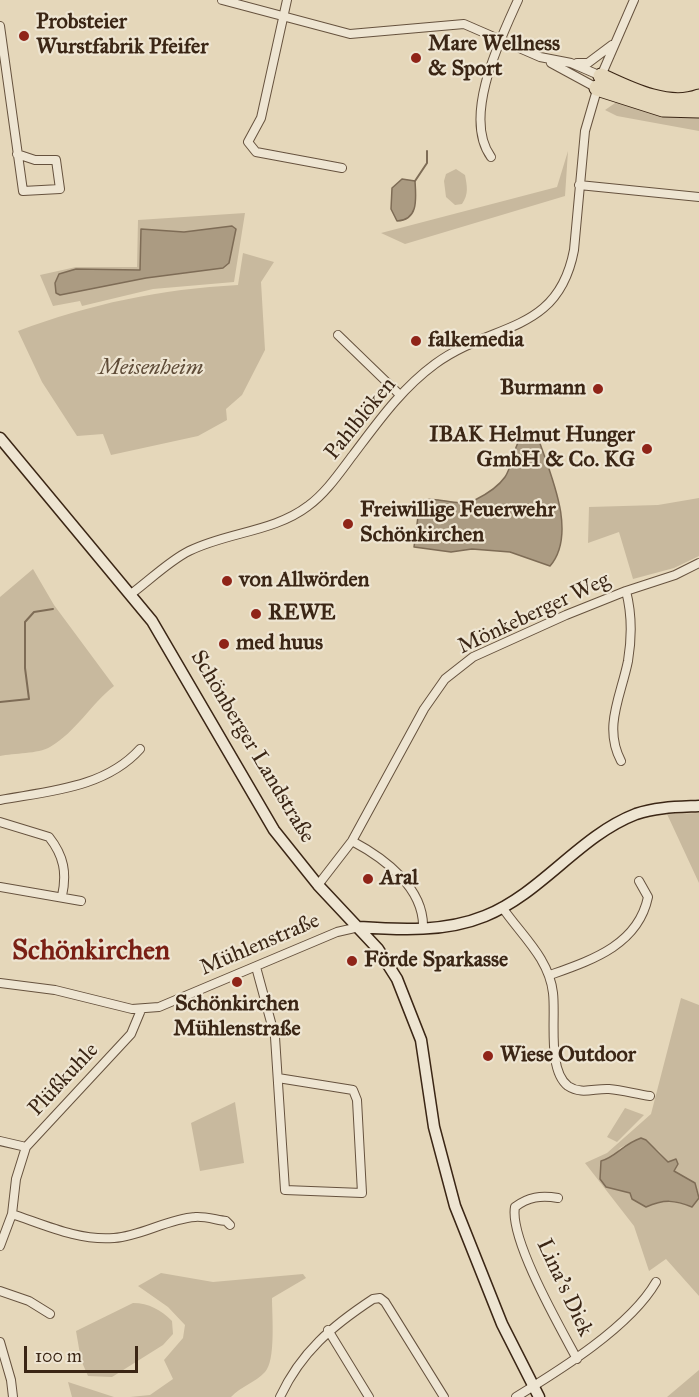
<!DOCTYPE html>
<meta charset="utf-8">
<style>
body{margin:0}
#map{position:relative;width:699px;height:1397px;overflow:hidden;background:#e5d7ba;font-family:"IM FELL Great Primer",serif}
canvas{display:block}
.scale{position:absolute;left:24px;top:1346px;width:114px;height:27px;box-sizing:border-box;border:3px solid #3b2615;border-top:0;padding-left:8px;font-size:18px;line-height:21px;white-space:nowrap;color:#3b2615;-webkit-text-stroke:4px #eee5d2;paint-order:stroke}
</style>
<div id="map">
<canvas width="699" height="1397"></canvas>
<div class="scale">100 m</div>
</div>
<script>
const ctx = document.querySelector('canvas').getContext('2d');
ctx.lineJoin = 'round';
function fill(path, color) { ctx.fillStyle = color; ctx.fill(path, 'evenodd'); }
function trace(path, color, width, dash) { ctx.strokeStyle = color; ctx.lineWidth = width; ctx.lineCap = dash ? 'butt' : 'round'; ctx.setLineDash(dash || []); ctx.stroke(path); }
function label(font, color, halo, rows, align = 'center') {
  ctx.font = font + ' "IM FELL Great Primer",serif'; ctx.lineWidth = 4.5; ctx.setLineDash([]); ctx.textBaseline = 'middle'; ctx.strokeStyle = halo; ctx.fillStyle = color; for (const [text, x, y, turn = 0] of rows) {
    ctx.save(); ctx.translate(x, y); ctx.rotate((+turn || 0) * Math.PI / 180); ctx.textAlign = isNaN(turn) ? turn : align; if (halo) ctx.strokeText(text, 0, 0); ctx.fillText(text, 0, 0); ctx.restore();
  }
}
const green = new Path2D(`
 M 618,101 L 699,116 L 699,131 L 617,116 L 605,110 Z
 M 568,151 L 565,196 L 405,244 L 381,233 L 557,187 Z
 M 456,169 L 465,175 C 467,186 469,194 462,204 L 455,205 L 446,197 L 444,181 L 446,174 Z
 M 245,213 L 234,282 L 153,289 L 82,306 L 80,301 L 53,306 L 40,275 L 76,267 L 137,267 L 138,220 ZM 232,226 L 223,268 L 146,278 L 60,295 L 55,283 L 59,274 L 76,269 L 140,270 L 141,229 L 184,232 Z
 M 243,253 L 274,262 L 261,282 L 265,350 L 242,395 L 226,409 L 227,420 L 198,436 L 111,455 L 103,434 L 77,436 L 42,382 L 18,331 C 90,304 161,289 238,285 Z
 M 699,498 L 699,556 L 674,568 L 633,579 L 619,532 L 588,543 L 589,507 L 658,505 Z
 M 33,569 L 54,605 L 114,686 C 91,704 76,732 50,747 C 38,754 14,753 0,756 L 0,597 Z
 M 699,813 L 699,883 L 667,814 Z
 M 681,998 L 699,1005 L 699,1196 L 695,1183 L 674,1171 L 676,1159 L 668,1162 L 659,1151 L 640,1138 L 620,1148 L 612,1158 L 613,1186 L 660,1201 L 676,1200 L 692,1207 L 699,1198 L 699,1296 L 666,1259 L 649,1271 L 634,1226 L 585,1163 L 607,1153 L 651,1114 Z
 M 235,1102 L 244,1163 L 200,1171 L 191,1123 Z
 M 625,1108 L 644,1115 L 617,1142 L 607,1137 Z
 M 161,1273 L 213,1282 L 303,1274 L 306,1278 L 272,1298 C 272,1315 276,1361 265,1372 C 255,1383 241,1386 231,1397 L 130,1397 L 150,1395 L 173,1379 L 164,1360 L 183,1338 L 185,1325 L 168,1307 L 138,1286 Z
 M 133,1303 C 149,1303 161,1310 172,1321 L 173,1334 L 163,1345 L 112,1377 L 88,1376 L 81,1360 L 76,1331 Z
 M 699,1370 L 699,1397 L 667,1397 Z
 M 68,1382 L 114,1397 L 72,1397 Z`);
const water = new Path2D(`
 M 402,179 L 415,181 C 416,198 419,220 397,221 L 391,209 L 392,188 Z
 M 232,226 L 236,229 L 229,263 L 223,268 L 146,278 L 60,295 L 56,293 L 55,283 L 59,274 L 76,269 L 140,270 L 141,229 L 184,232 Z
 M 530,430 L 536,432 C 548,469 579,532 550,566 L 510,552 L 472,549 L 451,552 L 414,547 L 420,501 C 438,495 456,508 475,500 C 485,495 498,487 505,477 C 514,464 514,435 530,430 Z
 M 641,1138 L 646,1140 L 668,1162 L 676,1159 L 678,1164 L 674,1171 L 695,1183 L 699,1198 L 692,1207 C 675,1200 664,1199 646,1207 L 632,1199 L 630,1193 L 606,1187 L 600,1179 L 601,1161 C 616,1157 623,1144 641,1138 Z`);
const stream = new Path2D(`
 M 415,181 L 427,163 L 427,151
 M 0,702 L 29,699 L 25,668 L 25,622 L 34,612 L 53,609`);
const street = new Path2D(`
 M 222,0 L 350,34 L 464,24 L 540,57 L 571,63 L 601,76
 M 287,0 L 261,118 L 248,142 L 256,152 L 342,168
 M 0,26 C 8,81 15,136 23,191 L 60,189 L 56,160 L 35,160 L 17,154
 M 551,63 L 597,88
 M 577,63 L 588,63 L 612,45
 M 491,157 C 462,117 500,40 518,0
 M 579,185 L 699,197
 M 338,335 L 400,395
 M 131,594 C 150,580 169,561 189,551 C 227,532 274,532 308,506 C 326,493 340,472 353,455 C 378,422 401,389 435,364 C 492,322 558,335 574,250 L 585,131 L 601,76 L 634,0
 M 621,761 C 603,727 621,696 628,661 C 632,637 632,614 626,591
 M 0,800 C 49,791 105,788 140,749
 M 0,822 L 49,837 C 64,856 67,873 62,896
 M 352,841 C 384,858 425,888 423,929
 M 318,885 L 352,841 L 424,709 L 445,679 L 473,657 L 566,615 L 626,591 L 675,575 L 699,563
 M 0,887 L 81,901
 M 502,907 C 521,935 549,958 553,993 C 556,1018 547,1070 568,1086 C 581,1095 595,1088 609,1089 C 622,1090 636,1094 650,1096
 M 256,967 L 275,1037 L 285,1190 L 362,1193 L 357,1100 L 353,1090 L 278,1078
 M 550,975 C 592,960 638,945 648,897 L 639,881
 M 0,983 L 55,990 L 132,1009 L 159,1007 L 337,932 L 359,927
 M 0,1141 L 26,1147
 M 558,1198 C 541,1195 528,1197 515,1207 C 509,1239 561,1329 577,1359
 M 12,1214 C 45,1225 79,1241 114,1238 C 142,1236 167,1219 195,1217 C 204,1216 217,1220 226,1221 L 230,1225
 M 0,1246 L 12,1214 L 16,1179 L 26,1147 L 131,1034 L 141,1010
 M 0,1291 L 29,1301 L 50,1314
 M 328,1330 L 369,1397
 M 0,1342 L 11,1380 L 13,1397
 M 280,1397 C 301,1352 332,1326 373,1299 L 380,1298 L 385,1302 L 444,1397
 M 516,1397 C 560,1370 630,1327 656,1282`);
const secondary = new Path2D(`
 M 0,438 L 152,621 L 274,830 L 318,885 L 378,949 L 397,979 L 421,1040 L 434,1127 L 455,1206 L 502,1324 L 539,1397
 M 359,927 C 401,930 446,932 485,916 C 542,893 579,836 636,814 C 656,807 678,807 699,806`);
const highway = new Path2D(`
 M 601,76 C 629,89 668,109 699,97
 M 597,88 L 663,109 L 699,110`);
const markers = [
 [24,36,6,"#8f2418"],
 [416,58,6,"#8f2418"],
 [416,341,6,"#8f2418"],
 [598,389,6,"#8f2418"],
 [647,449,6,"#8f2418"],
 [348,524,6,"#8f2418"],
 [227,581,6,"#8f2418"],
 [256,614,6,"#8f2418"],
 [224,644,6,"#8f2418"],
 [368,879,6,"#8f2418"],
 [352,961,6,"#8f2418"],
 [237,982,6,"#8f2418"],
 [488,1056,6,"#8f2418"]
];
const poiNames = [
 ["Probsteier",36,23],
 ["Wurstfabrik Pfeifer",36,48],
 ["Mare Wellness",428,45],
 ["& Sport",428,70],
 ["falkemedia",428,341],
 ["Burmann",586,389,"right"],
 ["IBAK Helmut Hunger",635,436,"right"],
 ["GmbH & Co. KG",635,461,"right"],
 ["Freiwillige Feuerwehr",360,511],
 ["Schönkirchen",360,536],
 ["von Allwörden",239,581],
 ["REWE",268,614],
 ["med huus",236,644],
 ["Aral",380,879],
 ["Förde Sparkasse",364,961],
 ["Schönkirchen",237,1005,"center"],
 ["Mühlenstraße",237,1030,"center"],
 ["Wiese Outdoor",500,1056]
];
const parkNames = [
 ["Meisenheim",151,369]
];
const streetNames = [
 ["Pahlblöken",361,419,-51],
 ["Mönkeberger Weg",534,614,-25],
 ["Schönberger Landstraße",252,747,59],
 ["Mühlenstraße",260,945,-23],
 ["Plüßkuhle",64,1080,-47],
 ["Lina's Diek",564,1288,65]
];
const districtNames = [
 ["Schönkirchen",91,952]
];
fill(green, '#c8b99e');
fill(water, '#ab9b82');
trace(water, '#7e6c56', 1.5);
trace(stream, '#7e6c56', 2);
trace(street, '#66523e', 10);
trace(secondary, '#3b2615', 13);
trace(highway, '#3b2615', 17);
trace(street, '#eee5d2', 8);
trace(secondary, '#eee5d2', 10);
trace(highway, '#e5d7ba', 15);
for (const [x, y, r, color] of markers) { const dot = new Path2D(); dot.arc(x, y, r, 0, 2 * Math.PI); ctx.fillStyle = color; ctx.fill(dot); trace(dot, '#eee5d2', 2); }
label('bold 22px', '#3b2615', '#eee5d2', poiNames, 'left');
label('italic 22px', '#5e4b37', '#eee5d2', parkNames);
label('22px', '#3b2615', '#eee5d2', streetNames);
label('bold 28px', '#7a1f14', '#eee5d2', districtNames);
</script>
